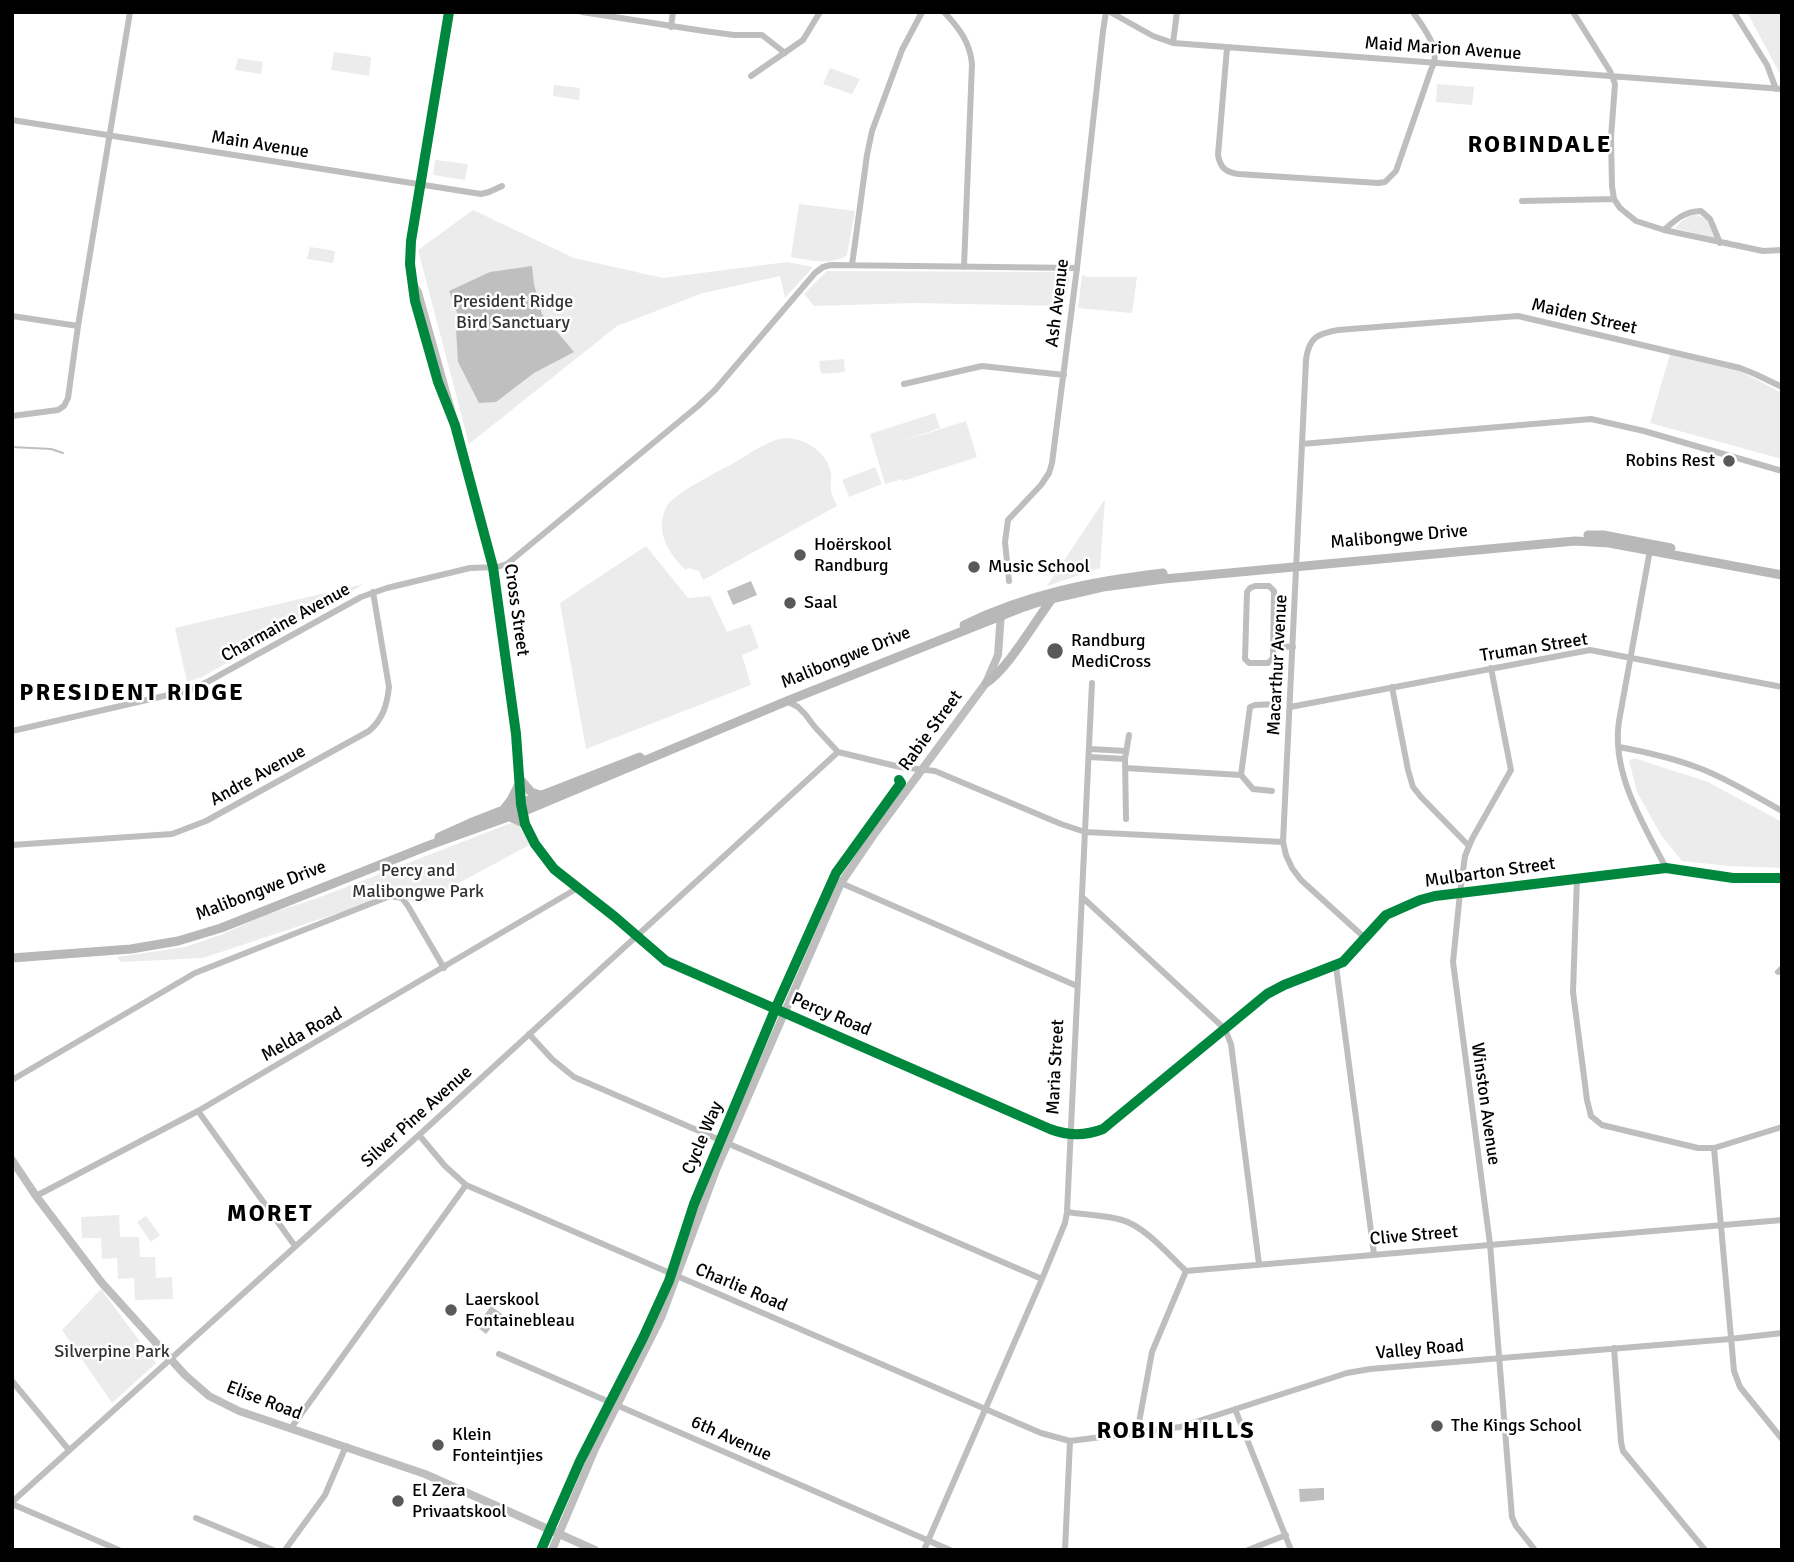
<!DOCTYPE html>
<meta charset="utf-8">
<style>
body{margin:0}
#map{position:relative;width:1794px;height:1562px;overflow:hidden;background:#fff;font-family:Signika,sans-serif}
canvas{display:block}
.frame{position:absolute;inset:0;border:14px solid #000;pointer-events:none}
</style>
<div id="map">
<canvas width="1794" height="1562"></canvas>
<div class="frame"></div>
</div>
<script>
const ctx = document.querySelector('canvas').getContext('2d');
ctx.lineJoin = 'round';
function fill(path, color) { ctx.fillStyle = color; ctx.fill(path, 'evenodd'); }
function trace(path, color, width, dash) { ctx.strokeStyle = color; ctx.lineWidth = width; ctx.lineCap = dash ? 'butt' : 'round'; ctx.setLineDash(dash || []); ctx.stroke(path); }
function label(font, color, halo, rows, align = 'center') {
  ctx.font = font + ' Signika,sans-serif'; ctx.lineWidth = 5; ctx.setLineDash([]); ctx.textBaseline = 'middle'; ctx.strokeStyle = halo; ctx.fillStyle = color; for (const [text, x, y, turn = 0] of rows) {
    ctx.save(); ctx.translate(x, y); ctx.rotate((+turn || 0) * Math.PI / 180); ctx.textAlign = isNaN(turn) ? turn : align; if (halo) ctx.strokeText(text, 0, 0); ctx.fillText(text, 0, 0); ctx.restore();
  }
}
const green = new Path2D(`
 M 1747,12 L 1782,12 L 1782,76 L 1781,76 Z
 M 334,52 L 371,57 L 369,76 L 331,70 Z
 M 238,58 L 263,62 L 261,74 L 235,70 Z
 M 830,68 L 860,79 L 852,94 L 823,84 Z
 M 1437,84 L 1474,87 L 1472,105 L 1436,102 Z
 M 554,85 L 580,88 L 579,100 L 553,96 Z
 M 435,160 L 468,164 L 465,180 L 433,175 Z
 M 799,204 L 855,211 L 847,255 C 833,266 808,260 791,257 Z
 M 473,210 L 574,258 L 663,278 L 787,262 L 813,267 L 785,298 L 780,276 L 703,293 L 617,326 L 469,444 L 418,250 Z
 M 1694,214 L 1706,219 L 1715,238 L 1675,228 L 1683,220 Z
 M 310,247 L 335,251 L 333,263 L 307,259 Z
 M 827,271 L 1065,272 L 1069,278 L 1064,306 L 915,303 L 814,306 L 804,294 Z
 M 1082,275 L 1087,277 L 1137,277 L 1132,313 L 1078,308 Z
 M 1670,354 L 1738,370 L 1782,393 L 1782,459 L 1650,423 Z
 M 844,359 L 845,372 L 821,374 L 819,361 Z
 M 935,413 L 940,428 L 900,442 L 966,421 L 977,457 L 903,481 L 902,479 L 885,484 L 870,434 Z
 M 786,438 C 806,439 827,452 831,473 C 832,479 830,485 831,490 C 832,496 835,501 837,506 L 703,580 L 699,571 L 688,568 L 686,570 C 668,554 654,529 667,506 C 675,493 717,472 732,464 C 748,455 767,440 786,438 Z
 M 875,467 L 882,484 L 849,497 L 842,480 Z
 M 1105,499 L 1100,568 L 1047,586 Z
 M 646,546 L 688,598 L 710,596 L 727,632 L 750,624 L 759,648 L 742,655 L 751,685 L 586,749 L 560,603 Z
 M 364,584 L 202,677 L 187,682 L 175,628 Z
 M 1634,758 L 1708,782 L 1782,822 L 1782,868 L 1729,866 L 1682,861 L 1661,835 L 1637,792 L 1629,761 Z
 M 511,823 L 518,825 L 533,843 L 420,904 L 403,899 L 380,899 L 203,958 L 121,962 L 117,957 L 185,947 L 223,934 L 265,915 L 315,899 Z
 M 119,1215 L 120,1237 L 139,1237 L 140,1257 L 155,1257 L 156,1278 L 172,1277 L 173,1299 L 135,1300 L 134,1278 L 118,1279 L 117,1258 L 102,1259 L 101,1238 L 82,1238 L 81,1217 Z
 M 146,1216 L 160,1235 L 151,1242 L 137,1222 Z
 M 101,1289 L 156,1363 L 112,1403 L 62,1330 Z`);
const water = new Path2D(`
 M 532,266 L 534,284 L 542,314 L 574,352 L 534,373 L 496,402 L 479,403 L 458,362 L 456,329 L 459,318 L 449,291 L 490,272 Z
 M 751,581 L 757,595 L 733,605 L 727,591 Z
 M 491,1306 L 502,1314 L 486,1334 L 476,1326 Z
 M 1324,1488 L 1324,1500 L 1300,1502 L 1299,1489 Z`);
const stream = new Path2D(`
 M 12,447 L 51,449 L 63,453`);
const minor = new Path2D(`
 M 449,12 L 411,241 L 410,264 L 415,301 L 438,382 L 455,425 L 493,567 L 516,734 L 521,804 L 525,824 L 535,844 L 554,869 L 615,917 L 666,961 L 1050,1129 C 1068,1136 1085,1136 1103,1129 L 1267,994 L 1284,985 L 1343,962 L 1386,915 L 1420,900 L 1435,896 L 1666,868 L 1733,878 L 1782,878
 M 582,12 L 704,31 L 734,35 L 762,35 L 785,53
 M 944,12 C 959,28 970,42 972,64 L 964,267
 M 1110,12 L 1153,36 L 1173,43 L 1782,89
 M 1573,12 L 1610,71 L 1615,84 L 1611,137 L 1612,186 L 1614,199 L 1620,208 L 1636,221 L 1664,230 L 1763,251 L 1782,250
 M 1734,12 L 1767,65 L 1776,89
 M 671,27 L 673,12
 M 1173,43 L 1177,12
 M 1227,48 L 1218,155 C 1220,167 1225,172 1238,174 L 1378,183 L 1385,182 L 1396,171 L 1431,70 C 1443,50 1424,29 1413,12
 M 751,76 L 803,40 L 820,12
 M 12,120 L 481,194 L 489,192 L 502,186
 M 1522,201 L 1614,199
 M 1664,230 C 1675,220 1685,211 1701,211 L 1710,219 L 1720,243
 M 852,265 L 867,155 L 872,131 L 902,50 L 922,12
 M 413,282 L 419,292 L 454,417
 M 12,316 L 78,326
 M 904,384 L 982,366 L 1064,375
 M 12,416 L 58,410 L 64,406 L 68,398 L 78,326 L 130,12
 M 1302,444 L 1591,419 L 1644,431 L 1782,471
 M 1650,550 L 1619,721 C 1611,773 1643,823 1666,868
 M 1009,581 L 1005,542 L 1008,520 L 1041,485 L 1049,473 L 1052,463 L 1077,268 L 1103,31 L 1106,12
 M 1255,586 L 1269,586 L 1274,591 L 1273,658 L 1268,663 L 1249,663 L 1245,659 L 1247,592 L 1250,588 Z
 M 1273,646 L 1293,647
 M 1491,668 L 1511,770 L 1472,839 L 1465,856 L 1460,893 L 1453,962 L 1490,1244 L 1512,1517 L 1516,1526 L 1535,1550
 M 1392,687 L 1408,770 L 1413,787 L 1421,797 L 1469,846
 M 787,701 L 798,707 L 805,714 L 814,726 L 838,752 L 900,767 L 935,771 L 1061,824 L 1085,832 L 1283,842
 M 1290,707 L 1590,650 L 1782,687
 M 12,731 L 190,690 L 209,681 L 361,597 L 387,588 L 470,568 L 497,567 L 507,564 L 698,406 L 715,390 L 815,273 L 823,267 L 831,265 L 1077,268
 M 1619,747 C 1646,752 1673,758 1699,768 C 1728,779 1755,796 1782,811
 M 1090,749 L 1126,751
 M 1089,757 L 1125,759
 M 1125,768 L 1241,775
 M 1272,791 L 1253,789 L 1241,775 L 1250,707 L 1255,705 L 1276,704
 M 1126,819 L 1125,759 L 1129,735
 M 12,845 L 172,834 L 206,821 L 369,731 C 383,719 387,705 389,687 L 373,592
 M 1577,878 L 1573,992 L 1587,1100 L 1591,1116 L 1602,1125 L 1698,1148 L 1714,1148 L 1782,1127
 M 841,883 L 1077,986
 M 1082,897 L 1225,1029 L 1231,1044 L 1259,1264
 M 1365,938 L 1301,880 L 1292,868 L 1286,855 L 1283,842 L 1306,360 C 1309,337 1317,334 1338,330 L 1518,316 L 1740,368 L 1755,374 L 1782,387
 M 1336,966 L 1374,1254
 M 1778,972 L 1782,968
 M 529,1034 L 552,1059 L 574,1077 L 1042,1279
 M 12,1080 L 195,973 L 390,896 L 402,898 L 408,906 L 444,968
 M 198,1111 L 295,1246
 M 419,1135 L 445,1166 L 466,1185 L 1041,1433 L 1070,1441 L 1180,1427 L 1347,1373 L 1370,1369 L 1730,1339 L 1782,1333
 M 1714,1148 L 1734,1371 L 1740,1387 L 1782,1439
 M 36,1196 L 198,1111 L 576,889
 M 1067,1212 C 1085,1215 1105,1215 1122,1220 C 1144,1226 1169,1255 1186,1271 L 1782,1220
 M 1614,1348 L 1621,1442 L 1623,1451 L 1705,1550
 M 499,1354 L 950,1550
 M 12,1381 L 69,1450
 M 1235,1409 L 1291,1550
 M 291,1428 L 466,1185
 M 1137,1433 L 1152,1352 L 1186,1271
 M 12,1502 L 419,1135 L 838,752
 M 12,1504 L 119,1550
 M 196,1518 L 273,1550
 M 285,1550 L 325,1495 L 346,1446
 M 924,1550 L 1042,1279 L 1065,1223 L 1067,1212 L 1092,683
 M 1065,1550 L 1070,1441
 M 1248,1550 L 1286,1535`);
const tertiary = new Path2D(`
 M 12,1160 L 36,1196 L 102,1283 L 185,1375 L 209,1396 L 239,1411 L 425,1474 L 595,1550
 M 552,1550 L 595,1449 L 661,1318 L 716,1170 L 841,883 L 875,833 L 986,683 L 998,655 L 1001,613`);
const secondary = new Path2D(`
 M 1588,535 L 1603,535 L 1671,548
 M 964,625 C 1027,594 1094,581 1163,573
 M 986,683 C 1008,669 1035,621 1052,599
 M 519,778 L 531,792 L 540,795
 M 504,809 L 511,800 L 519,784
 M 510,817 L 525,824
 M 439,837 L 470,823 L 640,757
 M 12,958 L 131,949 L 178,941 L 221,928 L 430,845 L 522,812 L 787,701 L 1021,608 L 1042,601 L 1103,587 L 1164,579 L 1575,541 L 1609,543 L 1782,575`);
const cycleway = new Path2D(`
 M 449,12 L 411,241 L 410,264 L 415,301 L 438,382 L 455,425 L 493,567 L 516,734 L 521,804 L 525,824 L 535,844 L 554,869 L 615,917 L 666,961 L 1050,1129 C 1068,1136 1085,1136 1103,1129 L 1267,994 L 1284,985 L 1343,962 L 1386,915 L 1420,900 L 1435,896 L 1666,868 L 1733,878 L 1782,878
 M 541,1550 L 580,1461 L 643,1338 L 669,1281 L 694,1204 L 777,1005 L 836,873 L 901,783 L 899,780`);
const markers = [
 [1729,461,7,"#595959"],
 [800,555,7,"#595959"],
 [974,567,7,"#595959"],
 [790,603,7,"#595959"],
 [1055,651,9,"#595959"],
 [451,1310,7,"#595959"],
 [1437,1426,7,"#595959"],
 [438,1445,7,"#595959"],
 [398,1501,7,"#595959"]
];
const streetNames = [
 ["Maid Marion Avenue",1443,49,4],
 ["Main Avenue",260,145,9],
 ["Ash Avenue",1058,303,-83],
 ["Maiden Street",1584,317,13],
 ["Malibongwe Drive",1399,537,-5],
 ["Cross Street",516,610,82],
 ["Charmaine Avenue",286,623,-29],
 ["Truman Street",1534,648,-9],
 ["Malibongwe Drive",846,658,-22],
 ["Macarthur Avenue",1278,665,-87],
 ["Rabie Street",931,731,-54],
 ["Andre Avenue",258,776,-29],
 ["Mulbarton Street",1490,873,-8],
 ["Malibongwe Drive",261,891,-21],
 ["Percy Road",831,1015,23],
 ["Melda Road",302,1035,-30],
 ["Maria Street",1056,1067,-87],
 ["Winston Avenue",1485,1104,82],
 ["Silver Pine Avenue",417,1117,-42],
 ["Cycle Way",703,1138,-67],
 ["Clive Street",1414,1236,-5],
 ["Charlie Road",741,1288,23],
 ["Valley Road",1420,1350,-5],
 ["Elise Road",264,1401,21],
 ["6th Avenue",731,1439,24]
];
const parkNames = [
 ["President Ridge",513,302],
 ["Bird Sanctuary",513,323],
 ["Percy and",418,871],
 ["Malibongwe Park",418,892],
 ["Silverpine Park",112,1352]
];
const poiNames = [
 ["Robins Rest",1715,461,"right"],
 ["Hoërskool",814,545],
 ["Randburg",814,566],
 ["Music School",988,567],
 ["Saal",804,603],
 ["Randburg",1071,641],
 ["MediCross",1071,662],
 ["Laerskool",465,1300],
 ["Fontainebleau",465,1321],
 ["The Kings School",1451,1426],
 ["Klein",452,1435],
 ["Fonteintjies",452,1456],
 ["El Zera",412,1491],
 ["Privaatskool",412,1512]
];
const districtNames = [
 ["ROBINDALE",1540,146],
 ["PRESIDENT RIDGE",132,694],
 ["MORET",270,1215],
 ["ROBIN HILLS",1176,1432]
];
fill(green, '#ececec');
fill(water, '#bfbfbf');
trace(stream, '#bfbfbf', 2);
trace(minor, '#bebebe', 6);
trace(tertiary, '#bebebe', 8);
trace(secondary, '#b8b8b8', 9);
trace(cycleway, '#00873e', 10);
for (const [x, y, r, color] of markers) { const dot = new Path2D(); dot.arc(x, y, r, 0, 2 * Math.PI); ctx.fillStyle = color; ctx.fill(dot); trace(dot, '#fff', 2.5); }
label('18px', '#000', '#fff', streetNames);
label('18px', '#333', '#fff', parkNames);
label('18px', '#000', '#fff', poiNames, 'left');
ctx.letterSpacing = '2px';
label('bold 24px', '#000', '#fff', districtNames);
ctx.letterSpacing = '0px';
</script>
